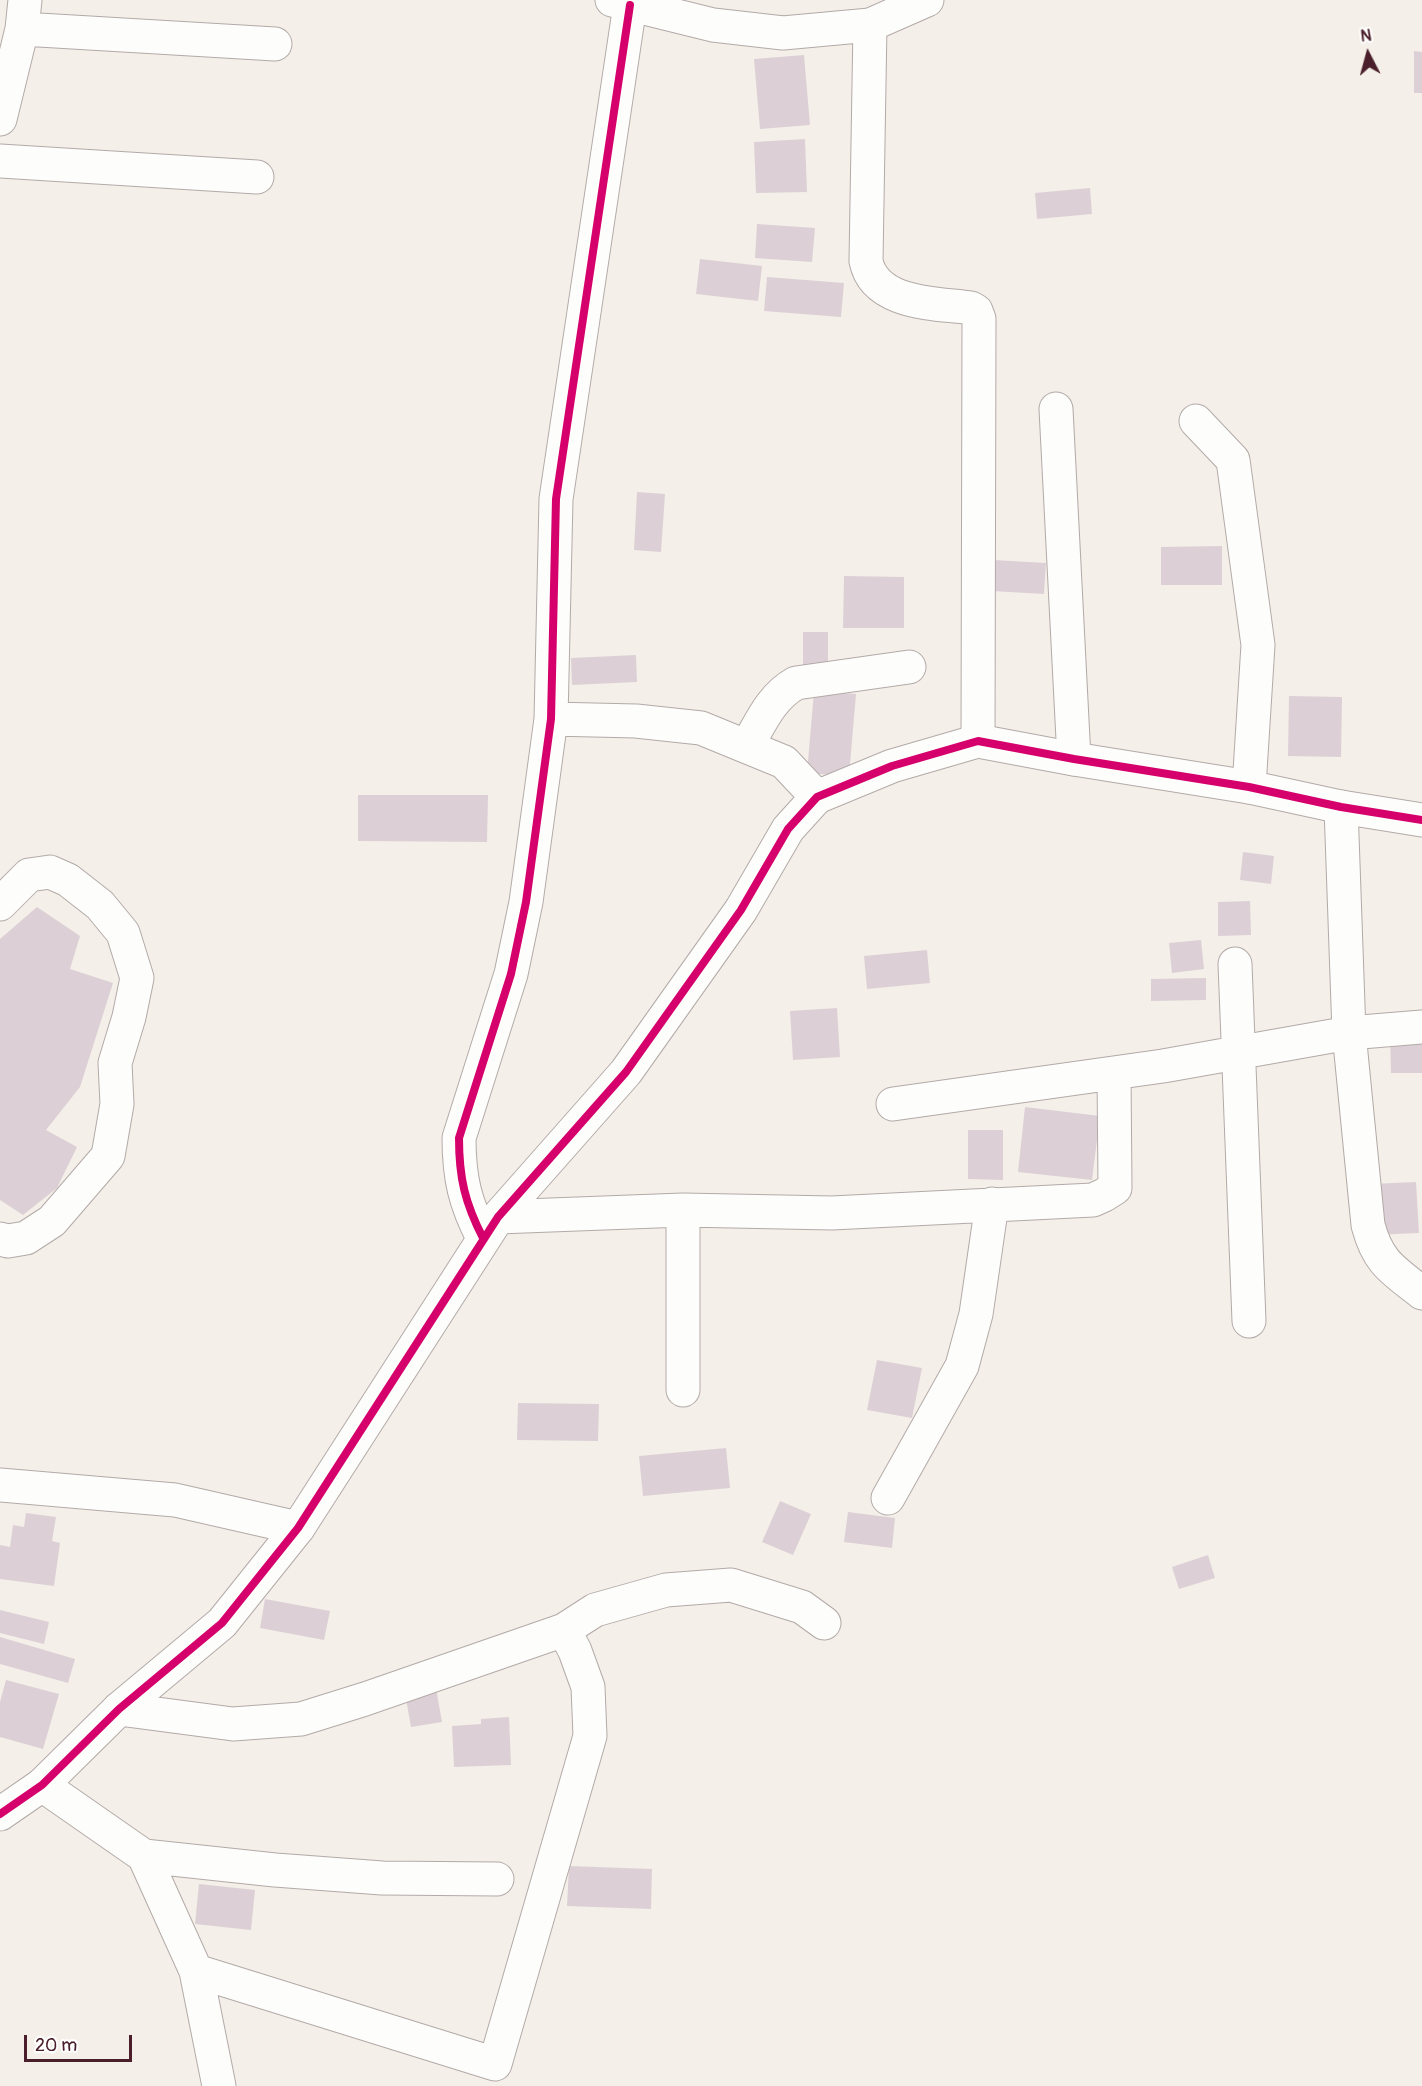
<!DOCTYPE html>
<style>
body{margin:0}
#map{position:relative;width:1422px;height:2086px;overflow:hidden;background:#f4efe8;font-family:Pangolin,sans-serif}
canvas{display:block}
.north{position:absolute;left:1338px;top:24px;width:60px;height:60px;-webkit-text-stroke:4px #fff;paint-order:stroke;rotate:354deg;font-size:16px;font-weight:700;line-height:24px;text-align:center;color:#4a1f2b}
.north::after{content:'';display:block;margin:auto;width:21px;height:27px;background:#4a1f2b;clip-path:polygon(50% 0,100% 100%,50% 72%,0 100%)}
.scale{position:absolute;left:24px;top:2035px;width:108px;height:27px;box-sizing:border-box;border:3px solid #4a1f2b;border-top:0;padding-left:8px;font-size:18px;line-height:21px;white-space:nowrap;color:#4a1f2b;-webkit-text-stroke:4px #fff;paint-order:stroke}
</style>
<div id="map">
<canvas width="1422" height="2086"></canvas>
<div class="north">N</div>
<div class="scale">20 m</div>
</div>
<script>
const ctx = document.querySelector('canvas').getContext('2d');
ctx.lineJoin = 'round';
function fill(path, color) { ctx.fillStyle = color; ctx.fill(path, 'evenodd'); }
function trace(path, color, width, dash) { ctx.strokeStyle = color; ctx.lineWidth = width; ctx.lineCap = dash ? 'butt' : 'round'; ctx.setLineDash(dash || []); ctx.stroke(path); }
const building = new Path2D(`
 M 1414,51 L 1422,52 L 1422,93 L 1414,93 Z
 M 804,55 L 810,125 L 760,129 L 754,59 Z
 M 805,139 L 807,192 L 756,193 L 754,142 Z
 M 1090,188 L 1092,214 L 1037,219 L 1035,193 Z
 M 757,224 L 815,228 L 812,262 L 755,258 Z
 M 700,259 L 762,266 L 758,301 L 696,294 Z
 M 767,277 L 844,283 L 841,317 L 764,311 Z
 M 637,492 L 665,494 L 661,552 L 634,550 Z
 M 1222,546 L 1222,585 L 1161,585 L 1161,547 Z
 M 994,560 L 1046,563 L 1044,594 L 992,591 Z
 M 844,576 L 904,577 L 904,628 L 843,628 Z
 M 803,632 L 828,632 L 828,675 L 803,675 Z
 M 636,655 L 637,682 L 572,685 L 571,658 Z
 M 814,691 L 856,694 L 849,776 L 807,773 Z
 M 1289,696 L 1342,697 L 1341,757 L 1288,756 Z
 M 358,795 L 488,795 L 487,842 L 358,841 Z
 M 1243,852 L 1274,856 L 1271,884 L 1240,880 Z
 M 1250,901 L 1251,935 L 1218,936 L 1218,902 Z
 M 37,907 L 80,936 L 70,969 L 113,983 L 80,1087 L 46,1130 L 77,1147 L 57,1188 L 23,1215 L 0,1200 L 0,939 Z
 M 1201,940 L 1204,969 L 1172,973 L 1169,943 Z
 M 927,950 L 930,983 L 867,989 L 864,956 Z
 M 1206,978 L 1206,1000 L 1151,1001 L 1151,979 Z
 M 837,1008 L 840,1057 L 793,1060 L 790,1011 Z
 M 1422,1034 L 1422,1073 L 1391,1073 L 1390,1035 Z
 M 1025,1107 L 1100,1116 L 1092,1180 L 1018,1172 Z
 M 968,1130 L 1003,1130 L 1003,1180 L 968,1179 Z
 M 1416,1182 L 1419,1233 L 1374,1235 L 1371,1184 Z
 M 877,1360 L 922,1368 L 912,1418 L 867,1410 Z
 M 518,1403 L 599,1404 L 598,1441 L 517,1440 Z
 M 726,1448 L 730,1488 L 643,1496 L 639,1456 Z
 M 780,1501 L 811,1514 L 793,1555 L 762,1542 Z
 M 848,1512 L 895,1518 L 892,1548 L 844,1542 Z
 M 26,1513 L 56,1517 L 52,1541 L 60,1543 L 54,1586 L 0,1579 L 0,1545 L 10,1547 L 13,1525 L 24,1527 Z
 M 1208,1555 L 1215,1578 L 1179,1589 L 1172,1567 Z
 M 265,1599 L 330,1611 L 324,1640 L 260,1628 Z
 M 0,1610 L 49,1622 L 44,1644 L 0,1633 Z
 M 0,1637 L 75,1659 L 68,1683 L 0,1664 Z
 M 6,1680 L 59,1694 L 43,1749 L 0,1737 L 0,1702 Z
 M 436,1688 L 442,1722 L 411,1727 L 405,1693 Z
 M 509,1717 L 511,1765 L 454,1767 L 452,1726 L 481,1724 L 481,1719 Z
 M 569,1866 L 652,1869 L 651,1909 L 567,1906 Z
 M 199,1884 L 255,1890 L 251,1930 L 195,1924 Z`);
const minor = new Path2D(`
 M 612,0 L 713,25 L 783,33 L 870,25 L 927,0
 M 870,25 L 866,261 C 875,305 936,303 971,308 L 976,311 L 979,319 L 978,741
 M 22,29 L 275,44
 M 0,119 L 22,29 L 25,0
 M 0,161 L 257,177
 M 1056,409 L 1074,759
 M 1196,421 L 1233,460 L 1258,645 L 1249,787
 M 551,719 L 636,721 L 701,728 L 784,762 L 817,797
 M 747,746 C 761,722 771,697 796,683 L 909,667
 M 1341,807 L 1349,1033 L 1368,1225 C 1378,1263 1393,1270 1422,1293
 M 0,904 L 29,875 L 50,872 L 68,880 L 100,905 L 123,933 L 137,978 L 129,1017 L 115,1063 L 117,1104 L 108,1156 L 52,1221 L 26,1238 L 8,1241 L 0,1239
 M 1235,964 L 1249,1321
 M 893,1104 L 1163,1066 L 1349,1033 L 1422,1027
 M 683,1210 L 683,1390
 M 498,1217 L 683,1210 L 832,1213 L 1093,1200 L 1104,1195 L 1115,1188 L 1114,1073
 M 483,1238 C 465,1203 459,1178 459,1138 L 511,974 L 526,902 L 551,719 L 556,499 L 630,5
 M 0,1485 L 175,1500 L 298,1528
 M 888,1498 L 962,1366 L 976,1314 L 992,1204
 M 564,1630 L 595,1610 L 666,1590 L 731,1585 L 802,1607 L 824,1623
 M 119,1709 L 233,1724 L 301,1719 L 365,1699 L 564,1630 L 575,1651 L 588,1687 L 590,1736 L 495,2064 L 196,1971
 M 42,1785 L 144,1856 L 196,1971 L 219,2086
 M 144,1856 L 275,1870 L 382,1878 L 497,1879`);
const tertiary = new Path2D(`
 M 0,1814 L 42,1785 L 119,1709 L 222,1623 L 298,1528 L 498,1217 L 626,1072 L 741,910 L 788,829 L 817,797 L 892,766 L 978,741 L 1074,759 L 1249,787 L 1341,807 L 1422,820`);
const cycleway = new Path2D(`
 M 483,1238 C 465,1203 459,1178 459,1138 L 511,974 L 526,902 L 551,719 L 556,499 L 630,5
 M 0,1814 L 42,1785 L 119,1709 L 222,1623 L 298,1528 L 498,1217 L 626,1072 L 741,910 L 788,829 L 817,797 L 892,766 L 978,741 L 1074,759 L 1249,787 L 1341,807 L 1422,820`);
fill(building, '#dcd0d6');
trace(minor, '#b3aaa8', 35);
trace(tertiary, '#b3aaa8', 35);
trace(minor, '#fdfdfc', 33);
trace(tertiary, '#fdfdfc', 33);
trace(cycleway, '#d6006c', 8);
</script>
